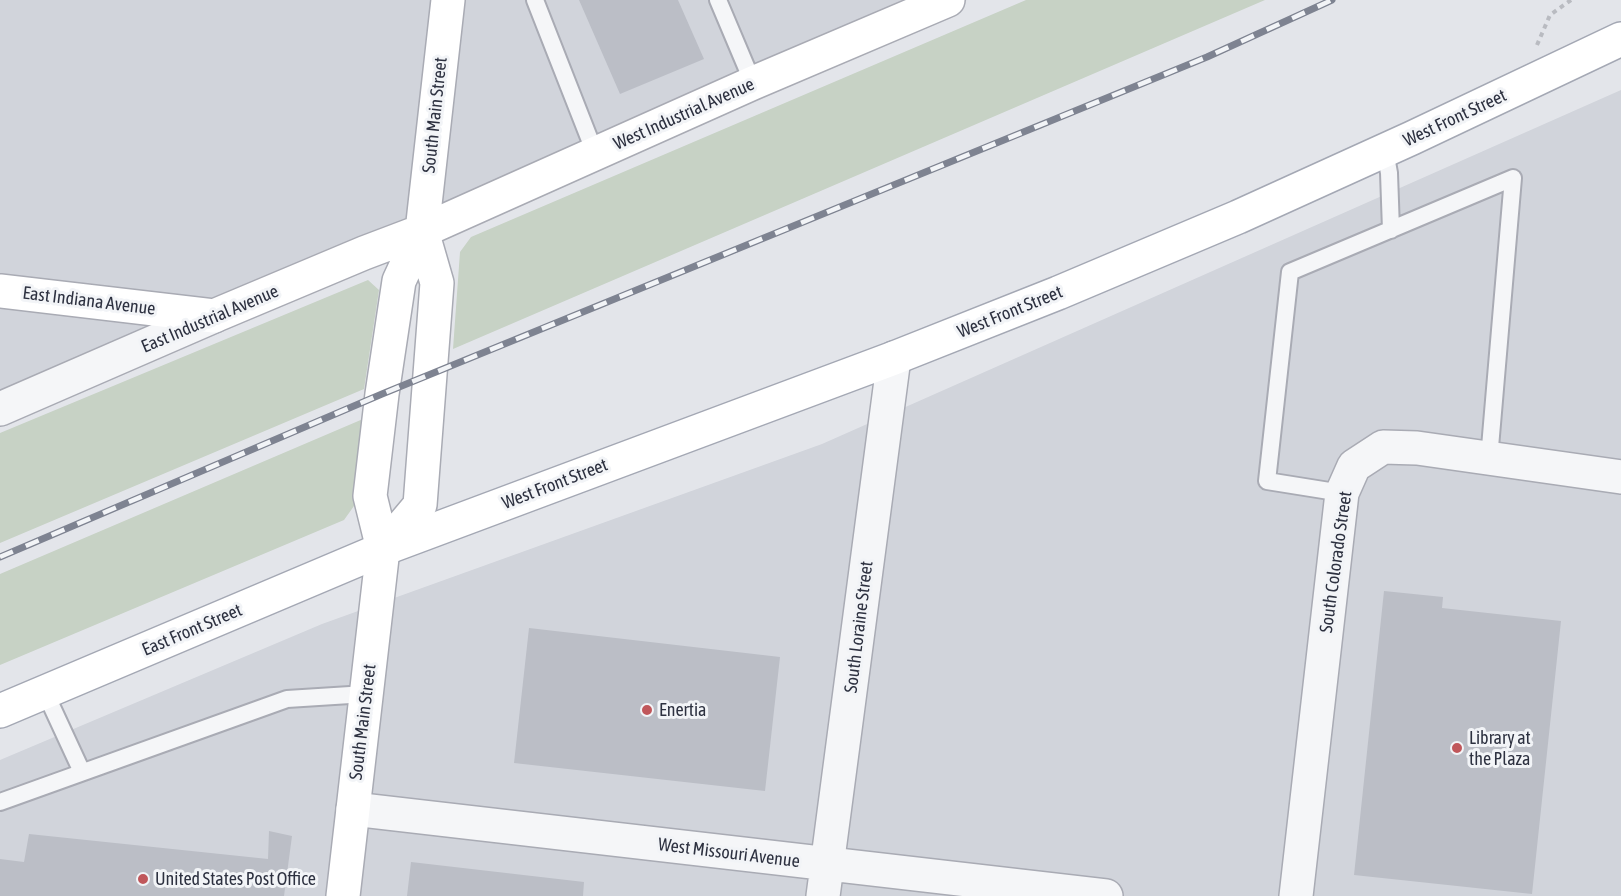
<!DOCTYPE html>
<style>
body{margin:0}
canvas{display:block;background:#e3e5ea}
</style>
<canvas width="1621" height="896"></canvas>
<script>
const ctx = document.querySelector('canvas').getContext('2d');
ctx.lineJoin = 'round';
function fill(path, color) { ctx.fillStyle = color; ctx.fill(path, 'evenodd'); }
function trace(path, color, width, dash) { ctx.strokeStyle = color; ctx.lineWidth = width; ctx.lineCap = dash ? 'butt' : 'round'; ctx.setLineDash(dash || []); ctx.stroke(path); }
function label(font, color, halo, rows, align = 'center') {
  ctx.font = font + ' "Asap Condensed",sans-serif'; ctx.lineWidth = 6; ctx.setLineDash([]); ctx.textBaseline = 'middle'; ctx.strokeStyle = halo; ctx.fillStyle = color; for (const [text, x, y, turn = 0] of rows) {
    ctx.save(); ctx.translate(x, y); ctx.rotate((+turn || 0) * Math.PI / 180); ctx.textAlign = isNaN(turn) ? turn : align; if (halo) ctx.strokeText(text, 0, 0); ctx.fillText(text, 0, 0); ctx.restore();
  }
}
const built = new Path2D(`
 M 0,0 L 967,0 L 0,413 Z
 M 1621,90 L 1621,896 L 0,896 L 0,760 L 322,624 L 822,444 Z`);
const green = new Path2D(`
 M 1026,0 L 1265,0 L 453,349 L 460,252 L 471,237 Z
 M 368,280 L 379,290 L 364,389 L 0,543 L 0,433 Z
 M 363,419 L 354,506 L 344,520 L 0,665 L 0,574 Z`);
const building = new Path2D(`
 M 579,0 L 678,0 L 704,59 L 620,94 Z
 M 1384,591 L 1443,597 L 1442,608 L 1561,621 L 1532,894 L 1354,875 Z
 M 529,628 L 780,657 L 765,791 L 514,763 Z
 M 269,831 L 292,836 L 284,896 L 0,896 L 0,859 L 24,862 L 29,834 L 268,859 Z
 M 411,862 L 584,882 L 583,896 L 407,896 Z`);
const path = new Path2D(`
 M 1537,45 L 1550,15 L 1571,0`);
const lane = new Path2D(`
 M 535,0 L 595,153
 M 718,0 L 753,83
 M 1385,151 L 1389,173 L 1391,230
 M 1342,493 L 1267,481 L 1290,272 L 1513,178 L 1489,459
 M 45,692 L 82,772
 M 0,802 L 287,699 L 366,694`);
const street = new Path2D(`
 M 0,409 L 214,316
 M 353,809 L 1106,896
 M 823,896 L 894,358
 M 1296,896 L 1342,493 L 1354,466 L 1383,447 L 1417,448 L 1621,477`);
const secondary = new Path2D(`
 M 0,291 L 214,316 L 364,253 L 422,231 L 753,83 L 948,0
 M 383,549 L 420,505 L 437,283 L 422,231
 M 343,896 L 383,549 L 370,496 L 382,394 L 399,281 L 422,231 L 448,0`);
const primary = new Path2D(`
 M 0,711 L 383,549 L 894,358 L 1058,293 L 1238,217 L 1412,138 L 1621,39`);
const rail = new Path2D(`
 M 0,557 L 382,394 L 1207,57 L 1332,0`);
const markers = [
 [647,710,6,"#c0575b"],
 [1457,748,6,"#c0575b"],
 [143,879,6,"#c0575b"]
];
const streetNames = [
 ["West Industrial Avenue",684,114,-24],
 ["South Main Street",435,115,-84],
 ["West Front Street",1455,118,-25],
 ["East Indiana Avenue",89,301,7],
 ["West Front Street",1010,312,-22],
 ["East Industrial Avenue",210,319,-23],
 ["West Front Street",555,484,-21],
 ["South Colorado Street",1336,562,-82],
 ["South Loraine Street",859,627,-83],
 ["East Front Street",192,630,-23],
 ["South Main Street",363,722,-83],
 ["West Missouri Avenue",729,853,7]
];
const poiNames = [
 ["Enertia",659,710],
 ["Library at",1469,738],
 ["the Plaza",1469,759],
 ["United States Post Office",155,879]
];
fill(built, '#d1d4db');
fill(green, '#c7d2c5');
fill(building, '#bbbec6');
trace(lane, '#a9abb4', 20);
trace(street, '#a9abb4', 36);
trace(secondary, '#a9abb4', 36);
trace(primary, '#a4a8b4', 36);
trace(path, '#b9bbc1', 4, [4.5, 4.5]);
trace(lane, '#f5f6f8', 16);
trace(street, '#f5f6f8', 33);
trace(secondary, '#fff', 33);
trace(primary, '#fff', 33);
trace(rail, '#7e8391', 7);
trace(rail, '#f2f4f7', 4.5, [14]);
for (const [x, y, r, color] of markers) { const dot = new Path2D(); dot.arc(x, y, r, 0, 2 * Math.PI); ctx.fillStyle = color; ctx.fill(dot); trace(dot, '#f2f4f7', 2); }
label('18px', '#2d3140', '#f2f4f7', streetNames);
label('18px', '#2d3140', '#f2f4f7', poiNames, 'left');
</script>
